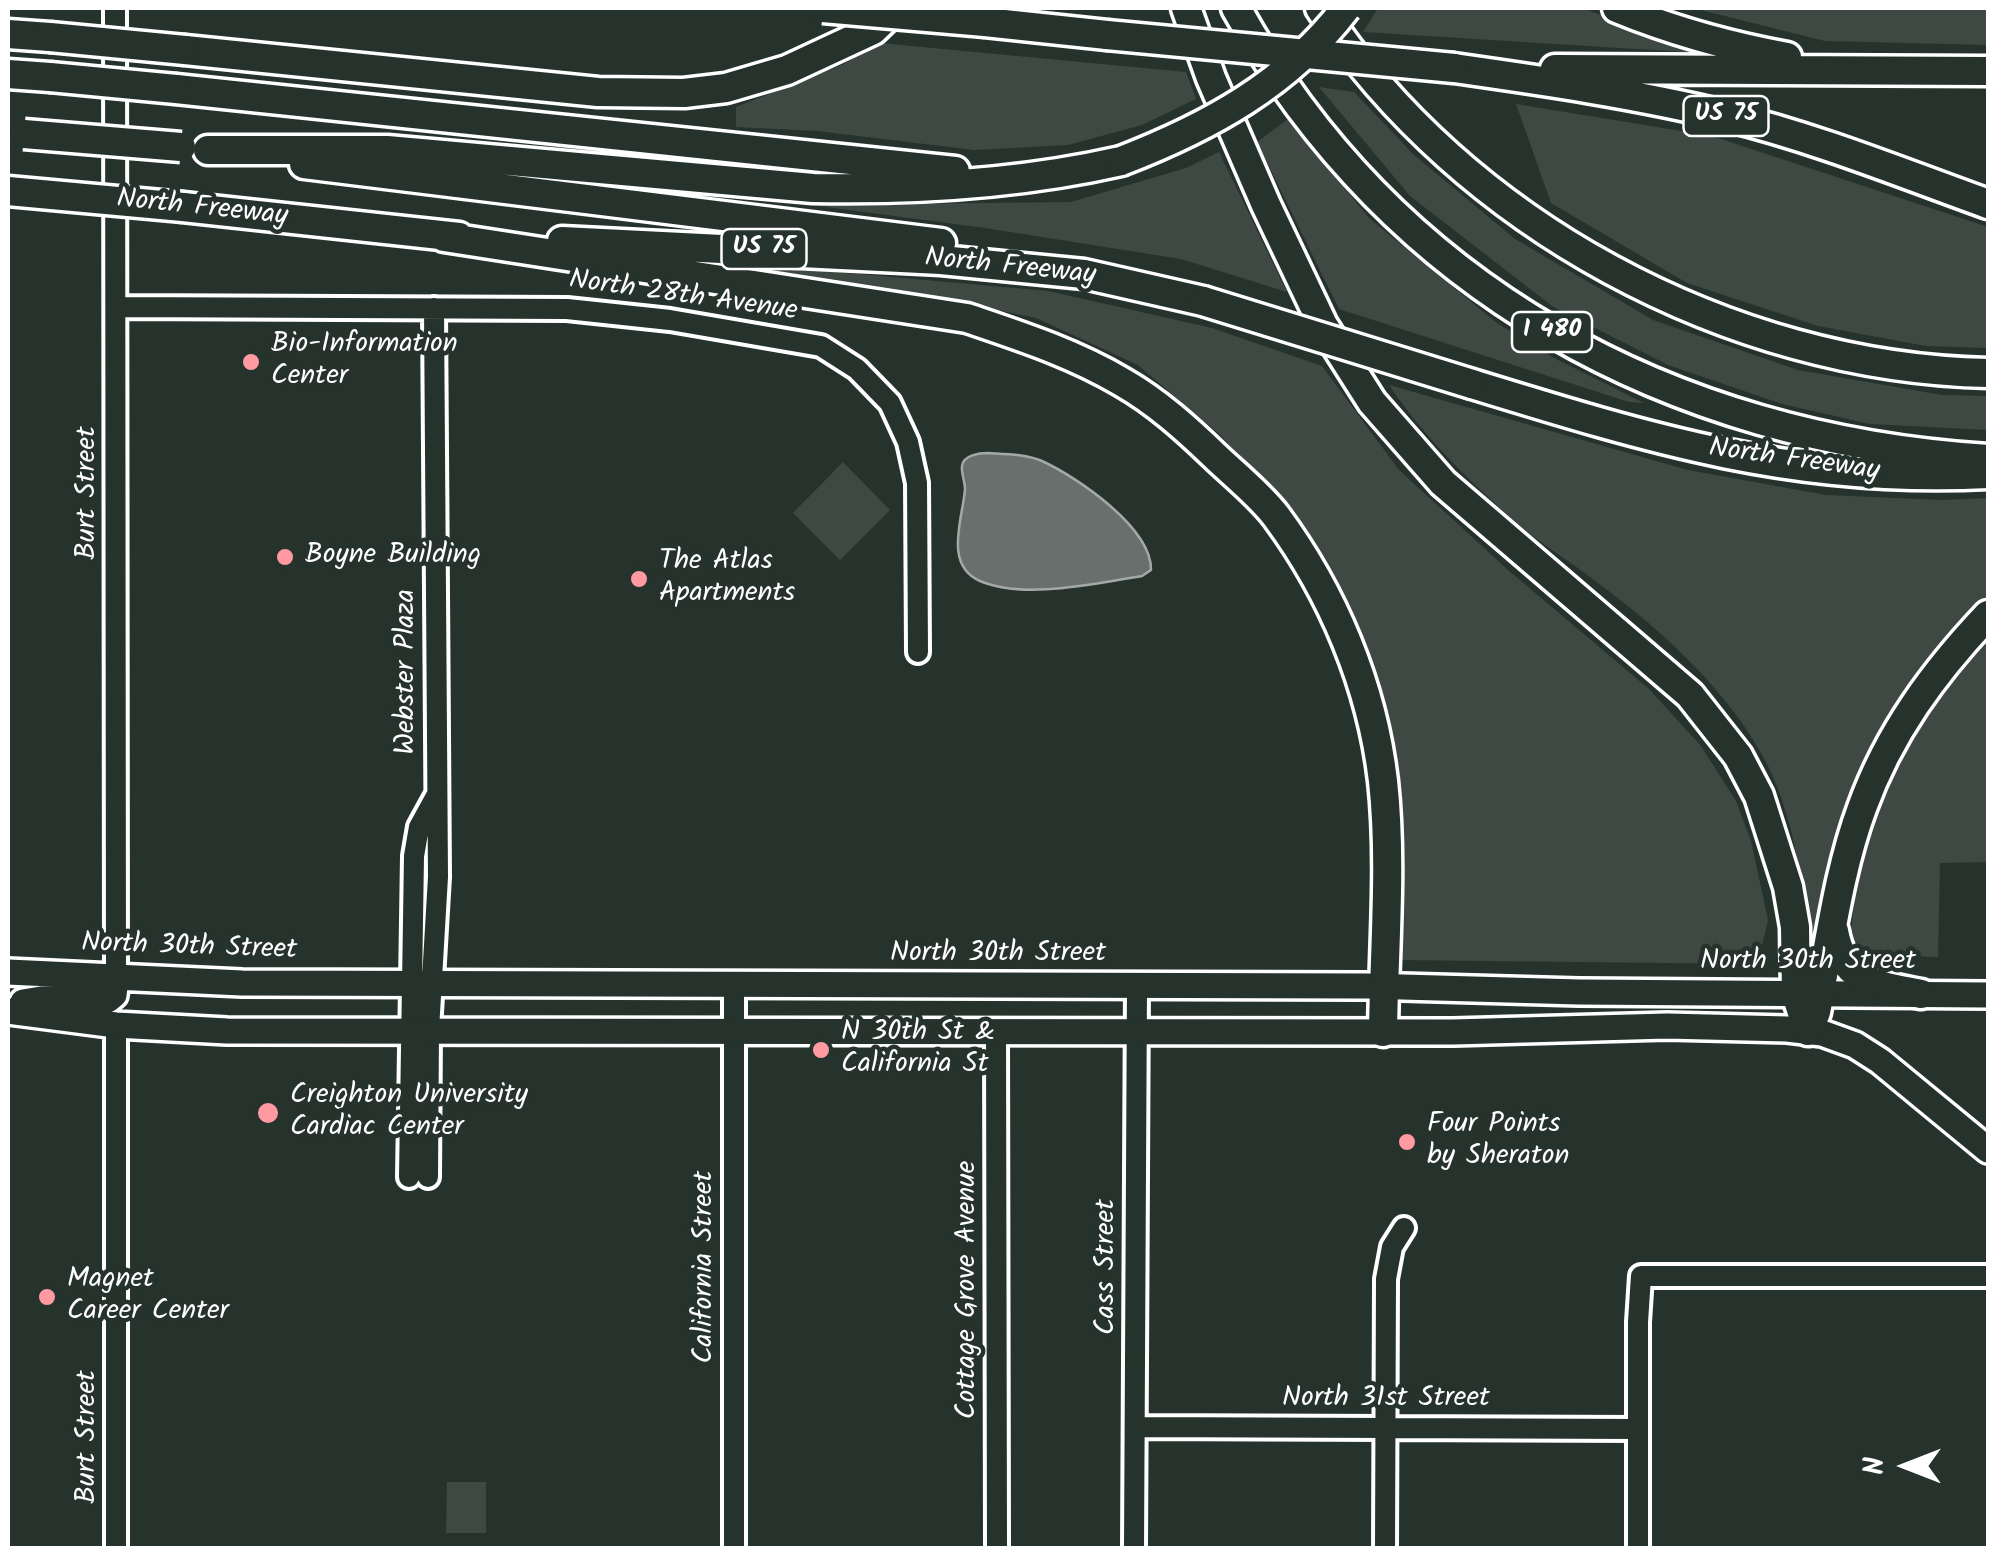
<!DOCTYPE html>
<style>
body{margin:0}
#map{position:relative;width:1996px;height:1556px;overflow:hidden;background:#26332d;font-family:Kalam,sans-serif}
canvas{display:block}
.frame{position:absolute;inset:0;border:10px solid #fff;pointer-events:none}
.north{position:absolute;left:1856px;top:1416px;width:100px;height:100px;-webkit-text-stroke:8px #26332d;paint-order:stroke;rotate:270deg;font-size:28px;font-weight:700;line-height:40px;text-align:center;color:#fff}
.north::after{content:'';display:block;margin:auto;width:35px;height:45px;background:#fff;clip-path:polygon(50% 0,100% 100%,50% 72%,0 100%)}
</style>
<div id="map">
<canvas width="1996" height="1556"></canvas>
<div class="frame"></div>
<div class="north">N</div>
</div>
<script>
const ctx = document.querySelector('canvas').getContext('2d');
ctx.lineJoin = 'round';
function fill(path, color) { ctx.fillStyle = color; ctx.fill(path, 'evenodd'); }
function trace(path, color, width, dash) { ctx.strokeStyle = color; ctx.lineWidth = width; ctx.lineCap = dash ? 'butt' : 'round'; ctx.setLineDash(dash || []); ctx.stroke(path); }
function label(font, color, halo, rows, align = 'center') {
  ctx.font = font + ' Kalam,sans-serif'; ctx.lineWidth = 9; ctx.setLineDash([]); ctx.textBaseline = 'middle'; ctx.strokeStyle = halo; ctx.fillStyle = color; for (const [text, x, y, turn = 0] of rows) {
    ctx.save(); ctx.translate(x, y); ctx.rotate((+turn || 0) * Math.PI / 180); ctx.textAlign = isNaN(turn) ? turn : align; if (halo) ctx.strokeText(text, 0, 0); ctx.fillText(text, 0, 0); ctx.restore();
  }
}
const green = new Path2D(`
 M 1378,8 L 1582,8 L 1700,53 L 1363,32 Z
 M 1693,8 L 1988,8 L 1988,45 L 1825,41 Z
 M 880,43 L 1186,72 L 1196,99 L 1142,125 L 1068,145 L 974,150 L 817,131 L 736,127 L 736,107 L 842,65 Z
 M 1319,87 L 1354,92 L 1414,155 L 1515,239 L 1653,320 L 1798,370 L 1942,395 L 1988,396 L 1988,430 L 1870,424 L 1782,404 L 1668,365 L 1552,306 L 1410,196 Z
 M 1516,104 L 1712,136 L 1988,227 L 1988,348 L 1926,346 L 1818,326 L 1687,283 L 1551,203 Z
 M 1288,119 L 1370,219 L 1497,323 L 1556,359 L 1644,403 L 1629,402 L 1339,309 L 1257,142 Z
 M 1219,152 L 1287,292 L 1181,259 L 985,228 L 811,205 L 1071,202 L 1186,168 Z
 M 736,263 L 1048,291 L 1212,328 L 1322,366 L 1399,470 L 1508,570 L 1649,689 L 1701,746 L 1736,801 L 1751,841 L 1768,920 L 1758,964 L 1397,960 L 1390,755 L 1349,612 L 1283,505 L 1219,434 L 1138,365 L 1036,318 L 930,296 L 737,275 Z
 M 1389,385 L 1688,470 L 1826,495 L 1941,500 L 1988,498 L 1988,598 L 1948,641 L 1904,703 L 1848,805 L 1825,889 L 1819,937 L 1810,936 C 1802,879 1793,818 1768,766 C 1731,693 1663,631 1598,583 C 1574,564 1547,548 1524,529 C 1474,486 1426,440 1389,385 Z
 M 843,462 L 890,510 L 840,560 L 793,513 Z
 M 1988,640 L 1988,862 L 1940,863 L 1938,957 L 1870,954 L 1850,939 C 1854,911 1855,881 1863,854 C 1882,779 1933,694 1988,640 Z
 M 447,1482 L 486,1482 L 486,1533 L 446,1533 Z`);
const water = new Path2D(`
 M 988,453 C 1005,454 1026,454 1042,461 C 1077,477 1152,528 1151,570 L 1142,576 C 1096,583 1024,600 980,581 C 943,565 963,518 965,489 C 965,482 961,472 962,466 C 963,455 980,453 988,453 Z`);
const minor = new Path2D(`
 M 115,8 L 116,979
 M 118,307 L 567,309 L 670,320 L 821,346 L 857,369 L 890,403 L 908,442 L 917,483 L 918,652
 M 734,985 L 734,1548
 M 116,1025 L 116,1548
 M 996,1032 L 997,1548
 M 409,1177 L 414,856 L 419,827 L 436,796
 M 428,1177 L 429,1030 L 438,877 L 434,308
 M 1135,1427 L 1637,1429
 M 1134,1548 L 1137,985
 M 1385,1548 L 1386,1279 L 1392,1247 L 1404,1228
 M 1638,1548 L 1638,1322 L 1641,1276 L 1988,1276`);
const major = new Path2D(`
 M 8,972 L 242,983 L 1367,986 L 1579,992 L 1988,995
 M 23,1002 L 41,999 L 108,1000 L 114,995 L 116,979
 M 8,1011 L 116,1025 L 227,1031 L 1453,1032 L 1667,1026 L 1787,1029 L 1822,1033 L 1855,1045 L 1880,1061 L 1988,1150`);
const highway = new Path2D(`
 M 1186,8 L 1211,78 L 1266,205 L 1323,325 L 1372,402 L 1443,483 L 1690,695 L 1738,756 L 1759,796 L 1788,887 L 1795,927 L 1796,994 L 1808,1031
 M 1236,8 C 1393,290 1672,439 1988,459
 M 1320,8 C 1462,224 1731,368 1988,373
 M 1617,8 C 1673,31 1727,46 1787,57
 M 985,22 L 1107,35
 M 8,34 L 50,37
 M 185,50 L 598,92 L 684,93 L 726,88 L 787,70 L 873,30 L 896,8
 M 1454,68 C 1545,81 1636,94 1726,116 C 1816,138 1902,173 1988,204
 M 1555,69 L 1988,71
 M 8,74 L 50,77
 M 176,89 L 955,171
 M 208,150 L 387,150 L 813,188 C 916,190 1020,184 1121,161
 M 304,164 L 941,243
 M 183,207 L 459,237
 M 444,237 L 967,318 C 1020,336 1073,353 1122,382 C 1157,402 1187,429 1216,457 C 1236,476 1260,495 1276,516 C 1333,593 1372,686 1383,781 C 1392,862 1384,950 1383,1032
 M 562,241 L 941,260 L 1084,274 L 1203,301
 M 1472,384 C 1651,439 1797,484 1988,474
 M 1834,931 C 1843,983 1877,985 1921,994
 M 1808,1031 L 1816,1012 C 1830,944 1838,873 1862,808 C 1889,733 1934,672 1988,615`);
const highwayBridge = new Path2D(`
 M 823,8 L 985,22
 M 1107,35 L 1454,68
 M 50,37 L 185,50
 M 50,77 L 176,89
 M 24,134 L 181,147
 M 1121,161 C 1209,127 1288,84 1346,8
 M 8,191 L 183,207
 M 1203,301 L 1472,384`);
const markers = [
 [251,362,10,"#ff9aa2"],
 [285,557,10,"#ff9aa2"],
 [639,579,10,"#ff9aa2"],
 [821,1050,10,"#ff9aa2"],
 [268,1113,12,"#ff9aa2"],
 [1407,1142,10,"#ff9aa2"],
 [47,1297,10,"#ff9aa2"]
];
const shields = [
 [1726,116,85],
 [764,249,85],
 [1552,332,80]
];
const shieldNames = [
 ["US 75",1726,116],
 ["US 75",764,249],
 ["I 480",1552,332]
];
const streetNames = [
 ["North Freeway",202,210,6],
 ["North Freeway",1010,269,6],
 ["North 28th Avenue",683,298,8],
 ["North Freeway",1794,462,8],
 ["Burt Street",89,493,-90],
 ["Webster Plaza",408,672,-90],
 ["North 30th Street",189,949,2],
 ["North 30th Street",998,955],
 ["North 30th Street",1808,963],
 ["California Street",706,1267,-90],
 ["Cass Street",1108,1267,-90],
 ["Cottage Grove Avenue",969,1290,-90],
 ["North 31st Street",1386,1400],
 ["Burt Street",89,1437,-90]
];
const poiNames = [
 ["Bio-Information",271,346],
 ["Center",271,378],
 ["Boyne Building",305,557],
 ["The Atlas",659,563],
 ["Apartments",659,595],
 ["N 30th St &",841,1034],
 ["California St",841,1066],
 ["Creighton University",290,1097],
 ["Cardiac Center",290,1129],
 ["Four Points",1427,1126],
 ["by Sheraton",1427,1158],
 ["Magnet",67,1281],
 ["Career Center",67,1313]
];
fill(green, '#3e4944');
fill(water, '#67706c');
trace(water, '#a4a9a7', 2.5);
trace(minor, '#fff', 28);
trace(major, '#fff', 32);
trace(highway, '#fff', 35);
trace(minor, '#26332d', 20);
trace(major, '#26332d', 25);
trace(highway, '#26332d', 28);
trace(highwayBridge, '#fff', 35, []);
trace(highwayBridge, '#26332d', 28);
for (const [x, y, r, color] of markers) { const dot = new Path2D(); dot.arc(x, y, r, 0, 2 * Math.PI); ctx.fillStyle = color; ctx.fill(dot); trace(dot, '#26332d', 4); }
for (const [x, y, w] of shields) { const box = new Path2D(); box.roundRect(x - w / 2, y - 20, w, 40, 8); ctx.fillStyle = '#26332d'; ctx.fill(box); trace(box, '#fff', 2.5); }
label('bold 25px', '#fff', null, shieldNames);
label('28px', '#fff', '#26332d', streetNames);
label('28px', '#fff', '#26332d', poiNames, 'left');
</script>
